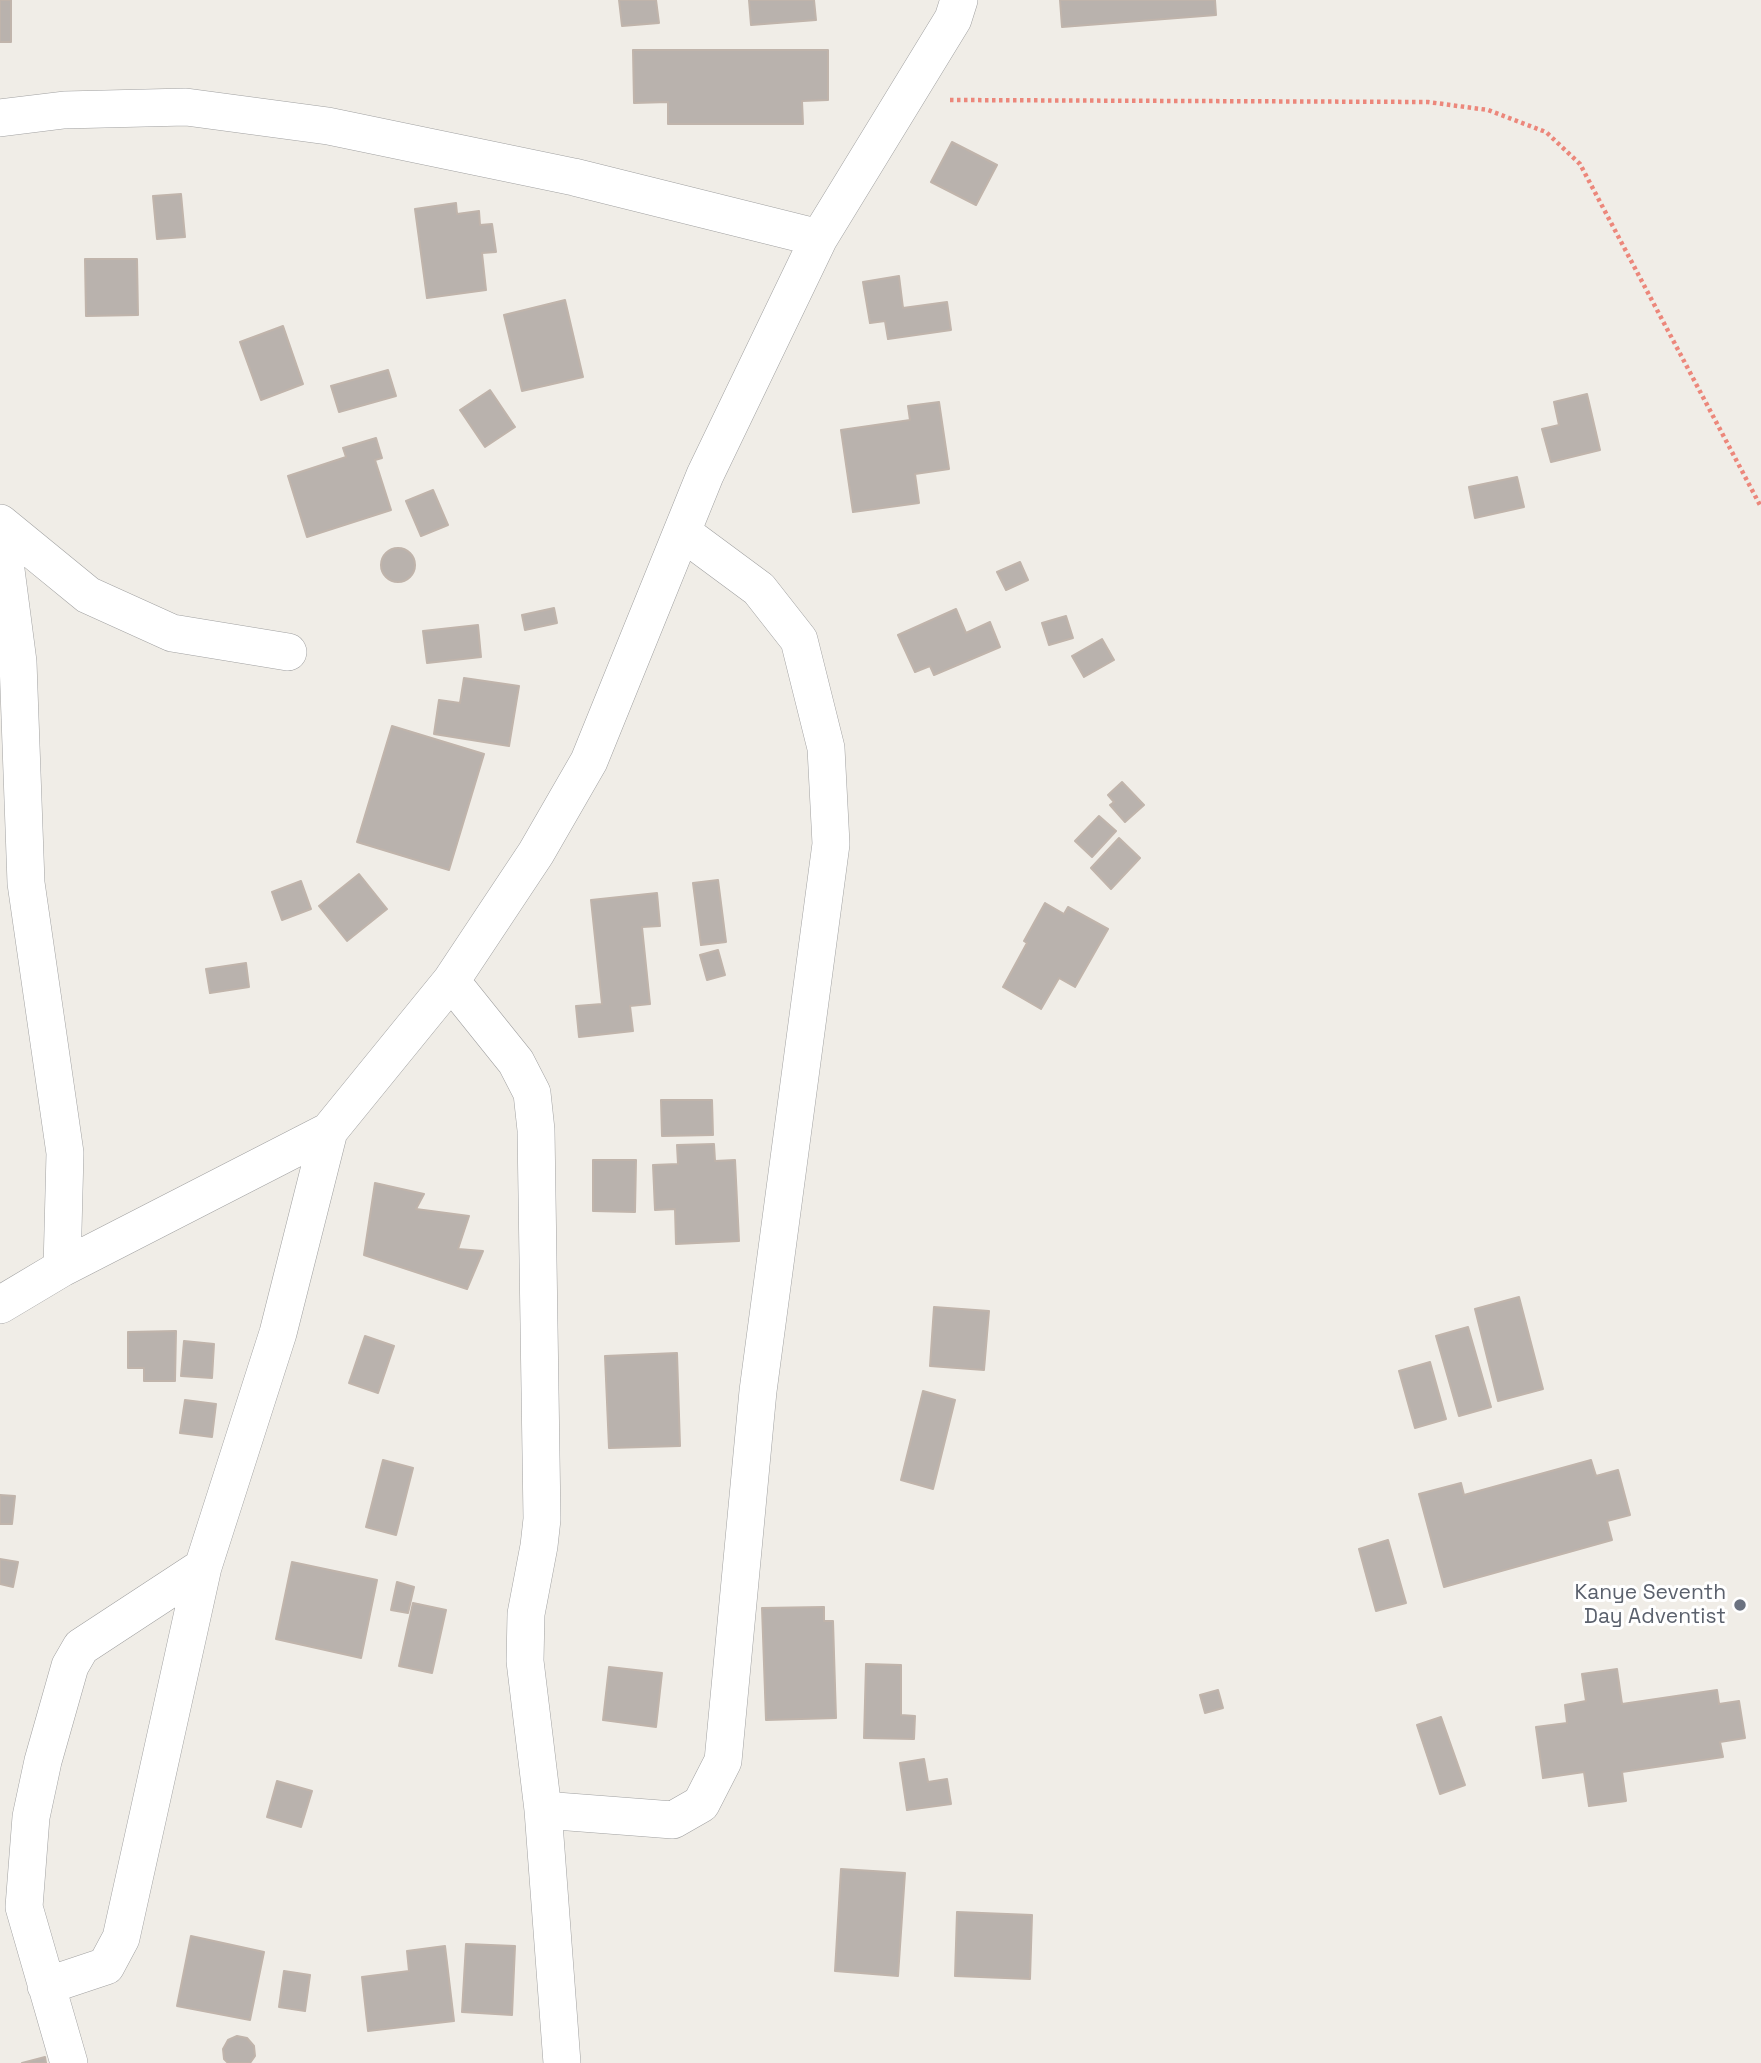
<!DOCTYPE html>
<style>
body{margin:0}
canvas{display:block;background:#f0ede7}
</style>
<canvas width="1761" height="2063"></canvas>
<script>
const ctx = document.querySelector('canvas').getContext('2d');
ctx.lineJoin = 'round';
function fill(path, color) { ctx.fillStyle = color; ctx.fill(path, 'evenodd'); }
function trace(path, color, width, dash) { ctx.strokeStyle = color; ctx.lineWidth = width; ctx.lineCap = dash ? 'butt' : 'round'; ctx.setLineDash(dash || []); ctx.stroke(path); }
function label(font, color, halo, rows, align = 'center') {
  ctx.font = font + ' "Space Grotesk",sans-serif'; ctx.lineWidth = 6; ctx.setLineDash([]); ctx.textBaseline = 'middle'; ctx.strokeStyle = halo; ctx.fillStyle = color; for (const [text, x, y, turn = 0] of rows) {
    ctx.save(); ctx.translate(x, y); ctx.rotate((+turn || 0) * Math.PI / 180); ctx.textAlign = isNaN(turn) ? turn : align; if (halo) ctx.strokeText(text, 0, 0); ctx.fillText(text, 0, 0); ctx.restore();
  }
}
const building = new Path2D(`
 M 0,0 L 11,0 L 11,42 L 0,42 Z
 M 619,0 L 656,0 L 659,23 L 622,26 Z
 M 749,0 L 814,0 L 816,20 L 751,25 Z
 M 1060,0 L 1215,0 L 1216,15 L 1062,27 Z
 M 633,50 L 828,50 L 828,100 L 802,101 L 803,124 L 668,124 L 668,102 L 634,103 Z
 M 952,142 L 997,165 L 976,205 L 931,182 Z
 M 181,194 L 185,237 L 157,239 L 153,196 Z
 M 456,203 L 457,214 L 479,211 L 480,225 L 492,224 L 496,252 L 482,253 L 486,290 L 427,298 L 415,209 Z
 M 85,259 L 137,259 L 138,315 L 86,316 Z
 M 899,276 L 903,308 L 947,302 L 951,330 L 888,339 L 885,321 L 870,323 L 863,282 Z
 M 565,300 L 583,377 L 522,391 L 504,315 Z
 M 283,326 L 303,384 L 261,400 L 240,342 Z
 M 388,370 L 396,396 L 339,412 L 331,386 Z
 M 490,390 L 515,427 L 485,447 L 460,410 Z
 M 1587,394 L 1600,450 L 1551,462 L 1542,429 L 1559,425 L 1554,402 Z
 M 939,402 L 949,469 L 915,474 L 919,503 L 853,512 L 841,430 L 910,420 L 908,406 Z
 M 376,438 L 382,458 L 375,460 L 391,510 L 307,537 L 288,476 L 346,457 L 343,448 Z
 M 1517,477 L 1524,507 L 1475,518 L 1469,487 Z
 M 433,490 L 448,525 L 421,536 L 406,501 Z
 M381 565a17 17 0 1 1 34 0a17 17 0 1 1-34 0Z
 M 1020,562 L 1028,580 L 1006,590 L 997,572 Z
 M 554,608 L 557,623 L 525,630 L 522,615 Z
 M 956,609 L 966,633 L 990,622 L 1000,647 L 934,675 L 930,666 L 915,672 L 898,635 Z
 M 1066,616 L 1073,638 L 1049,645 L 1042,623 Z
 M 478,625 L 481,657 L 427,663 L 423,631 Z
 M 1102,639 L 1114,660 L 1084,677 L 1072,656 Z
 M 464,678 L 519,686 L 509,746 L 434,734 L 439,700 L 460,703 Z
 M 392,726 L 484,754 L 449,870 L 357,842 Z
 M 1122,782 L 1144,805 L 1125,822 L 1110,805 L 1114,802 L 1108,795 Z
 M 1099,816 L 1116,831 L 1092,857 L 1075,841 Z
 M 1119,838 L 1140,858 L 1111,889 L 1091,868 Z
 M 359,874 L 387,909 L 347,941 L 319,906 Z
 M 718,880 L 726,942 L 701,945 L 693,883 Z
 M 301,881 L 311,909 L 282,920 L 272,892 Z
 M 657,893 L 660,926 L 642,927 L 650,1004 L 630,1006 L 633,1031 L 579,1037 L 576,1006 L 602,1004 L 591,900 Z
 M 1045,903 L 1064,914 L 1068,907 L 1108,929 L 1075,987 L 1059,978 L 1041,1009 L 1003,987 L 1027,943 L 1024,941 Z
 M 718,950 L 725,975 L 707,980 L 700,955 Z
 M 246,963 L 249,987 L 210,993 L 206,969 Z
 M 661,1100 L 712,1100 L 713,1135 L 662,1136 Z
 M 714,1144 L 715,1161 L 735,1160 L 739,1241 L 676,1244 L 675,1209 L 655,1210 L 653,1165 L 678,1164 L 677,1145 Z
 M 593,1160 L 636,1160 L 635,1212 L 593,1211 Z
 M 375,1183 L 424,1194 L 416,1209 L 469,1216 L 458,1249 L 483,1251 L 467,1289 L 364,1255 Z
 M 1519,1297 L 1543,1389 L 1498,1401 L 1475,1309 Z
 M 934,1307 L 989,1311 L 984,1370 L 930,1366 Z
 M 1468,1327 L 1491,1407 L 1459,1416 L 1436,1336 Z
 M 176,1331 L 175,1381 L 144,1381 L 144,1368 L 128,1368 L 128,1332 Z
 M 365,1336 L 394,1346 L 378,1393 L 349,1383 Z
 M 184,1341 L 214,1344 L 212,1378 L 181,1376 Z
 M 677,1353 L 680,1446 L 609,1448 L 605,1356 Z
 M 1430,1362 L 1446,1419 L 1415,1428 L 1399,1371 Z
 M 923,1391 L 955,1400 L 933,1489 L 901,1480 Z
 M 185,1400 L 216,1404 L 212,1437 L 180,1433 Z
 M 383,1460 L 413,1468 L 396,1535 L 366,1527 Z
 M 1591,1460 L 1596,1476 L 1618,1470 L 1630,1515 L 1607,1521 L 1612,1540 L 1444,1587 L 1419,1494 L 1461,1483 L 1464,1495 Z
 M 0,1495 L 15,1496 L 12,1524 L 0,1524 Z
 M 1388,1540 L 1406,1603 L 1376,1611 L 1359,1549 Z
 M 0,1559 L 18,1562 L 13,1587 L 0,1584 Z
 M 292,1562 L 377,1580 L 361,1658 L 276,1639 Z
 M 397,1582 L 414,1587 L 408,1613 L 391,1610 Z
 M 413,1603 L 446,1610 L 432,1673 L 399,1666 Z
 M 824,1607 L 824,1621 L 833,1621 L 836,1718 L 766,1720 L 762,1608 Z
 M 866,1664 L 901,1665 L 901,1715 L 915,1716 L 914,1739 L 864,1738 Z
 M 609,1667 L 662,1673 L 656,1727 L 603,1720 Z
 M 1617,1669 L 1622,1704 L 1717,1690 L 1719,1704 L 1739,1701 L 1745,1738 L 1720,1742 L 1723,1757 L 1622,1772 L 1626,1801 L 1589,1806 L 1584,1772 L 1543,1778 L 1536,1727 L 1567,1723 L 1565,1705 L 1586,1701 L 1582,1674 Z
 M 1218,1690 L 1223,1708 L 1205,1713 L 1200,1695 Z
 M 1441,1717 L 1465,1785 L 1440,1794 L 1417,1725 Z
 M 924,1759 L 928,1782 L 947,1779 L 951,1804 L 907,1810 L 900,1763 Z
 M 277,1781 L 312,1791 L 301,1827 L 267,1817 Z
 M 841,1869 L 905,1873 L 898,1976 L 835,1971 Z
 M 957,1912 L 1032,1915 L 1030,1979 L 955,1976 Z
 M 191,1936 L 264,1952 L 250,2020 L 177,2006 Z
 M 466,1944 L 515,1946 L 512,2015 L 462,2012 Z
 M 445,1946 L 454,2021 L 368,2031 L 362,1977 L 409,1971 L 407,1951 Z
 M 284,1971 L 310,1975 L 305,2011 L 279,2007 Z
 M 237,2036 L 247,2038 L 254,2046 L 255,2056 L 250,2063 L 228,2063 L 224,2059 L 223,2049 L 228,2040 Z
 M 45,2057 L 46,2063 L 22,2063 Z`);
const path = new Path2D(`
 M 950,100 L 1428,102 L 1488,110 L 1546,132 L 1580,164 L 1761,507`);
const street = new Path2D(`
 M 0,118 L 64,110 L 186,107 L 328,126 L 574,177 L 819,238
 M 0,523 L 88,595 L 172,633 L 288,652
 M 0,524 L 18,662 L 26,883 L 65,1153 L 62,1268
 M 451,981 L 516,1062 L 532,1093 L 536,1130 L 542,1519 L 539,1546 L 526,1614 L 525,1661 L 543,1810 L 562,2063
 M 0,1305 L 62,1268 L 329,1131 L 451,981 L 536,853 L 589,761 L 705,475 L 819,238 L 953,19 L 959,0
 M 543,1810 L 673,1820 L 701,1804 L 723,1761 L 758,1391 L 831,844 L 826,748 L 799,640 L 759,589 L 682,532
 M 46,1986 L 106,1966 L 121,1938 L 203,1567
 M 69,2063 L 24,1907 L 31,1817 L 43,1761 L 70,1666 L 81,1647 L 203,1567 L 278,1333 L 329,1131`);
const markers = [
 [1740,1605,7,"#6b7280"]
];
const worshipNames = [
 ["Kanye Seventh",1726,1593],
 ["Day Adventist",1726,1617]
];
fill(building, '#b9b2ad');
trace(building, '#c0b4ab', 2);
trace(street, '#a1a1a1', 38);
trace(path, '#ec877b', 4.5, [3.5, 3.5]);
trace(street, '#fff', 37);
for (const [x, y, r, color] of markers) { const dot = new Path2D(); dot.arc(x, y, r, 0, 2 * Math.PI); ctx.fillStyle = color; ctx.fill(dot); trace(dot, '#fff', 2.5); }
label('21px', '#5b616d', '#fff', worshipNames, 'right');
</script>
